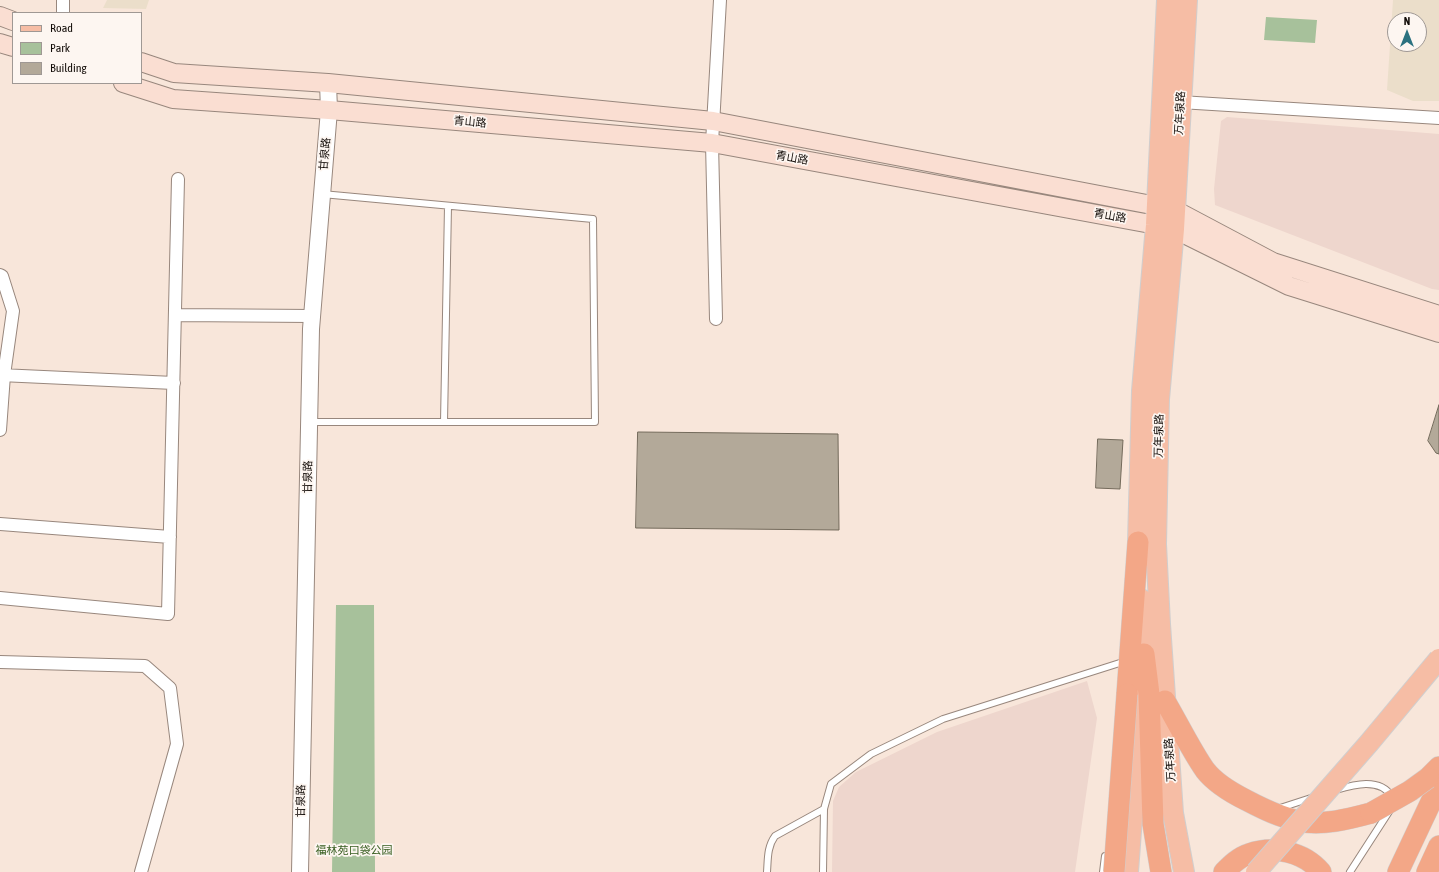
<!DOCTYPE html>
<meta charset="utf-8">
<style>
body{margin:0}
#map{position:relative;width:1439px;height:872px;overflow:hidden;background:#f8e6da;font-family:"Asap Condensed",sans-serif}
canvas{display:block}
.legend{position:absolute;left:12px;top:12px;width:130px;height:72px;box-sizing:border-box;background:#fdf6f1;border:1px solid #9f9894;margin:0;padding:5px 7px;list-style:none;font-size:12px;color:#120c08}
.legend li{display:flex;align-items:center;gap:8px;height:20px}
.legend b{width:20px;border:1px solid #9f9894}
.north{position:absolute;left:1387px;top:12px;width:40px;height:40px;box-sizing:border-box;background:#fdf6f1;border:1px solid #9f9894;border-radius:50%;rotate:0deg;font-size:11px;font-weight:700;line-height:16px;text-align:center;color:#120c08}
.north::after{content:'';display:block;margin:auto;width:14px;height:18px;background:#2c7280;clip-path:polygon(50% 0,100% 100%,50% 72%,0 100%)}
</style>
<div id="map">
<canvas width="1439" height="872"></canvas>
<ul class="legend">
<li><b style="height:5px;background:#f6bda5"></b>Road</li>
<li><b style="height:11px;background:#a7c19b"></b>Park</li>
<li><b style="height:11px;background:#b3a999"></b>Building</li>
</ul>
<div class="north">N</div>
</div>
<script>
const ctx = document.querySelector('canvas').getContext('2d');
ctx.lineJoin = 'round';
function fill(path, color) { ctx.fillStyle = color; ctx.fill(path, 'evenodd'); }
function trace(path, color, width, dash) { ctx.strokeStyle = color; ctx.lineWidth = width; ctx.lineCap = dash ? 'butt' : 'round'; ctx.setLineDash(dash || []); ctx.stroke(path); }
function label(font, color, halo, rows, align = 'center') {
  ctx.font = font + ' "Asap Condensed","Noto Sans SC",sans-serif'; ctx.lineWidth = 3.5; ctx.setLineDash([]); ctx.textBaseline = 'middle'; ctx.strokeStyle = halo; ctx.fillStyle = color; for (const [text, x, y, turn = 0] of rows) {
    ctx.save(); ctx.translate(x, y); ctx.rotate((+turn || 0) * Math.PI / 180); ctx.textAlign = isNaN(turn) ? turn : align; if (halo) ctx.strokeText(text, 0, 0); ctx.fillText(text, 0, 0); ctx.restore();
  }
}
const commercial = new Path2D(`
 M 1227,117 L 1439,134 L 1439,290 L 1432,289 L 1215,205 L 1214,189 L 1221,121 Z
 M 1087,681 L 1097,718 L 1075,872 L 832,872 L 833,801 L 839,787 L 856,772 L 937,732 Z`);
const education = new Path2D(`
 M 107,0 L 149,0 L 146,9 L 103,8 Z
 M 1393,0 L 1439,0 L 1439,101 L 1413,101 L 1387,90 ZM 1395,20 L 1419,20 L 1419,44 L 1395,44 Z`);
const green = new Path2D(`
 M 1266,17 L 1317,20 L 1315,43 L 1264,40 Z
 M 336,605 L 374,605 L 375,872 L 332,872 Z`);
const building = new Path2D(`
 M 1439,405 L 1439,454 L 1436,453 L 1428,441 Z
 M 638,432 L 838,434 L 839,530 L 636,528 Z
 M 1098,439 L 1123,440 L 1120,489 L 1096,488 Z`);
const service = new Path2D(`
 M 310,422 L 595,422 L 593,219 L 322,194
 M 444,422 L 448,206
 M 1336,790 C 1353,785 1380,777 1392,797
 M 1277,809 L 1314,797
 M 767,872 C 768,859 767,847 775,836 L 824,809
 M 823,872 L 824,809 L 831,784 L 871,754 L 943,719 L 1126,661
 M 1103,872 L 1105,856
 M 1350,872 L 1390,810`);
const minor = new Path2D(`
 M 63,13 L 63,0
 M 1180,102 L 1439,118
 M 0,275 L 2,276 L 13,311 L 4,375 L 0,430
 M 175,315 L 312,316
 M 716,319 L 712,143 L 720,0
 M 0,375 L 174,383
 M 0,524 L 170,537
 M 0,598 L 168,614 L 178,179
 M 0,662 L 145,666 L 170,688 L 177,744 L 141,872`);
const tertiary = new Path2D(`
 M 300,872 L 311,329 L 329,110 L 328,83`);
const secondary = new Path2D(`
 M 0,16 L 13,21
 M 0,43 L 13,47
 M 141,62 L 174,73 L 328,83 L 713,121 L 1157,206 L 1175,210 L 1273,262 L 1439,315
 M 123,83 L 173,99 L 329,110 L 712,143 L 1156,225 L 1174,229 L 1289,286 L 1439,333`);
const primary = new Path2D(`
 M 1139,559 L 1138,542 L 1142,391 L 1156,225 L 1167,0
 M 1128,872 L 1144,654 L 1141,599
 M 1184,872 L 1173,813 L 1160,624 L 1156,544 L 1159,399 L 1174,229 L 1187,0`);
const trunk = new Path2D(`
 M 1144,654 L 1149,694 L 1153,824 L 1161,872
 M 1127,694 L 1138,542
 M 1165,701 C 1178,723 1191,750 1205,770 C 1215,783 1232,793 1246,800 C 1297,827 1316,828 1371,813
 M 1428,778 L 1439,767
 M 1224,872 C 1231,865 1239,857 1249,854 C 1274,845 1304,852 1321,872
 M 1398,872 L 1439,785
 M 1427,872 L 1439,846`);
const primaryBridge = new Path2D(`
 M 1256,872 L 1369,743 L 1439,659`);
const trunkBridge = new Path2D(`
 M 1371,813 L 1410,791 L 1428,778
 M 1114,872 L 1127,694`);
const streetNames = [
 ["万年泉路",1180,113,-87],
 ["青山路",470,122,5],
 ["甘泉路",325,154,-85],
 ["青山路",792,158,10],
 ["青山路",1110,216,10],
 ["万年泉路",1159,436,-89],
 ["甘泉路",308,477,-89],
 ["万年泉路",1170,760,-94],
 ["甘泉路",301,801,-89]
];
const parkNames = [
 ["福林苑口袋公园",354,851]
];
fill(commercial, '#eed6cd');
fill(education, '#ebdeca');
fill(green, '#a7c19b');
fill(building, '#b3a999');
trace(building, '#736a5b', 1);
trace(service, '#98877d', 8);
trace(minor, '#98877d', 14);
trace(tertiary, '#98877d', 18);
trace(secondary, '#98877d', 20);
trace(primary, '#d0cece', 22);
trace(trunk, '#d0cece', 22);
trace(service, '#fff', 6);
trace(minor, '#fff', 12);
trace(tertiary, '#fff', 16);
trace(secondary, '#faded2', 18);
trace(primary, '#f6bda5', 20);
trace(trunk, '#f3a787', 21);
trace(primaryBridge, '#d0cece', 22, []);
trace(trunkBridge, '#d0cece', 22, []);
trace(primaryBridge, '#f6bda5', 20);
trace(trunkBridge, '#f3a787', 21);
label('11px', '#120c08', '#fdf6f1', streetNames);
label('11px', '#355c1e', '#fdf6f1', parkNames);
</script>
